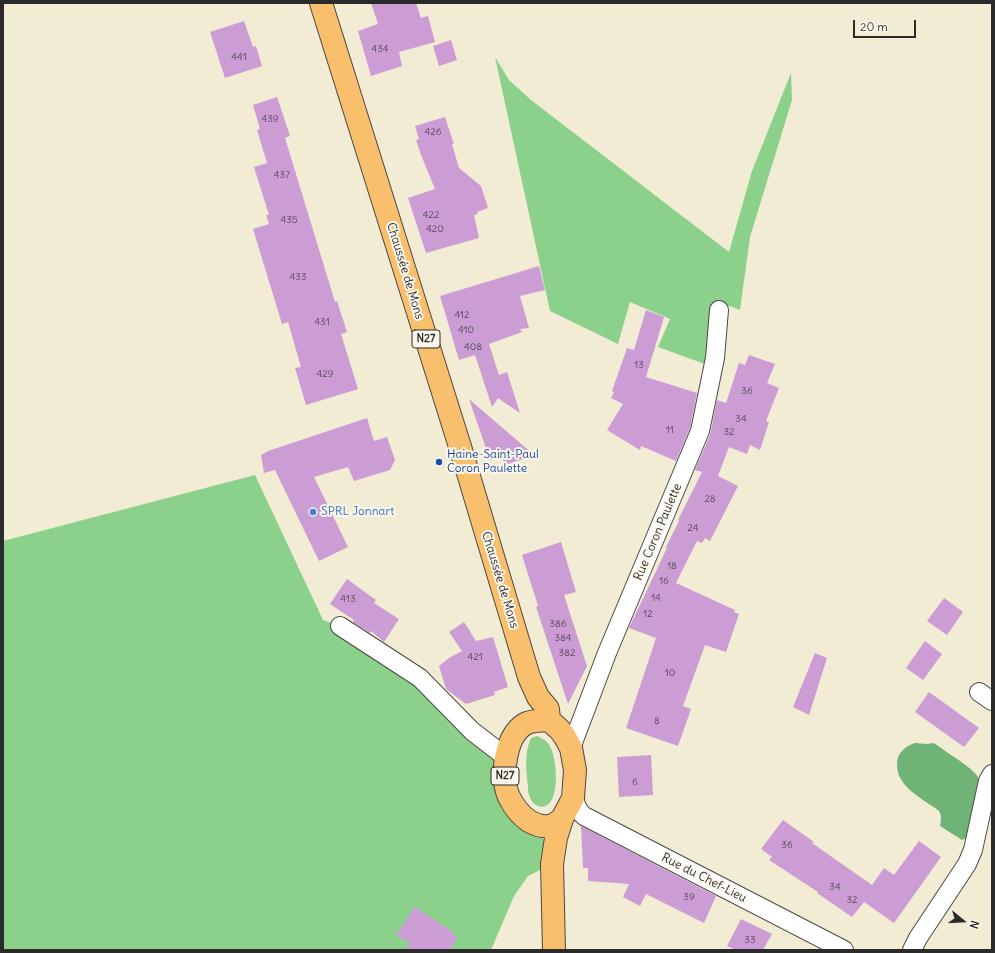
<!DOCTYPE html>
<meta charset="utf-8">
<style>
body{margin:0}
#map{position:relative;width:995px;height:953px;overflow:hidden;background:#f2ecd5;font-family:Delius,sans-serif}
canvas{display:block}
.frame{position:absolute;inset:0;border:4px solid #2b2b2b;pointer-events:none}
.north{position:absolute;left:943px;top:901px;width:40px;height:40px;-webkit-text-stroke:3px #fbf7ec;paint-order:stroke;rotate:108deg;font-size:11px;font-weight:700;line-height:16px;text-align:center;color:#2b2b2b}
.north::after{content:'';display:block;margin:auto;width:14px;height:18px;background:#2b2b2b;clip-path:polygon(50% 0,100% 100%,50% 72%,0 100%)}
.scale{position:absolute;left:853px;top:20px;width:63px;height:18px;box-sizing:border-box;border:2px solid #2b2b2b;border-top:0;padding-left:5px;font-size:12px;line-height:14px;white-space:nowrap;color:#2b2b2b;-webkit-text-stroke:3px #fbf7ec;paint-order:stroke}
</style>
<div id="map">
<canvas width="995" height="953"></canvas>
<div class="frame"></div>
<div class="north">N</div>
<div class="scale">20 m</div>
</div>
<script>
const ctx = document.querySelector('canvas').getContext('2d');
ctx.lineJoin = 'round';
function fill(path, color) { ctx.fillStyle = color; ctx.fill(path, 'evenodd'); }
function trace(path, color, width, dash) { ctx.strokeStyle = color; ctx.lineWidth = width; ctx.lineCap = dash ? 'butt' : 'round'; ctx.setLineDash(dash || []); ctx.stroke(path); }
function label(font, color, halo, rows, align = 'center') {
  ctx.font = font + ' Delius,sans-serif'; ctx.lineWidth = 4; ctx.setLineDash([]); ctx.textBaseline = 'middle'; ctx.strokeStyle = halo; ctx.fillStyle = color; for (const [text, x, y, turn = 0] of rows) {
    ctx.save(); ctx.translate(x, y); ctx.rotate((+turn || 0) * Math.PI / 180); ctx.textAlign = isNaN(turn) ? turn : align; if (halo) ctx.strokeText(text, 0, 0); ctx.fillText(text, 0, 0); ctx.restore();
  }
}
const green = new Path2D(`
 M 495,57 L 509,80 L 531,100 L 729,252 L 752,171 L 791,73 L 792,100 L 750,237 L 740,310 L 730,306 L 719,310 L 713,367 L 658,347 L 670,319 L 630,302 L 618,344 L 550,311 Z
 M 255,475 L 323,620 L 340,626 L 420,678 L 505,767 L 534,824 L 544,840 L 552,864 L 528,876 L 514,896 L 491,950 L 3,950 L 3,541 Z
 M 537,736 C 541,738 544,739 547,742 C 557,752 559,790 551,801 C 544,812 532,806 529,795 C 528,793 528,789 528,786 C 526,770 524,754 531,738 Z`);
const forest = new Path2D(`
 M 915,743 L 927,744 L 934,743 C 944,751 972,767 978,777 C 984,788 971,824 968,837 L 962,840 L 940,826 C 941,822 942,815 939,811 C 937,809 932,806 929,804 C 913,793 896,783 897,762 C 898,752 906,746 915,743 Z`);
const building = new Path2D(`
 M 371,3 L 416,3 L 421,18 L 428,16 L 435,42 L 399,52 L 402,66 L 371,76 L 358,31 L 378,24 Z
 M 244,21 L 253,47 L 256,46 L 262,66 L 225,78 L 210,32 Z
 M 451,40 L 457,60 L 439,66 L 433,46 Z
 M 277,97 L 290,136 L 285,138 L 335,302 L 337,301 L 347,332 L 341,334 L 358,389 L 306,405 L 295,368 L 301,367 L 288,322 L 282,324 L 253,229 L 269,224 L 266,215 L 269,215 L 254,167 L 267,163 L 257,130 L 260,129 L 253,105 Z
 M 445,117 L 454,144 L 452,144 L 459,168 L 481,186 L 488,208 L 477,212 L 478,214 L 474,215 L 479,238 L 426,253 L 408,198 L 435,189 L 421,155 L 416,140 L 419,139 L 415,126 Z
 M 539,266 L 545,290 L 520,296 L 529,328 L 520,329 L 522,332 L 489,344 L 499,375 L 507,372 L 520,413 L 498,398 L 492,407 L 475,355 L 459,360 L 440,296 Z
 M 646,310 L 664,317 L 646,377 L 697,393 L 690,428 L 676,461 L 641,446 L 640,450 L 607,430 L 623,404 L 611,398 L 614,392 L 612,391 L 627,348 L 634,350 Z
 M 749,355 L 775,364 L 767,383 L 779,388 L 766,421 L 769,422 L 760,450 L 750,445 L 747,454 L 729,447 L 718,476 L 738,486 L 710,541 L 705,538 L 702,543 L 697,541 L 676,583 L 735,610 L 734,612 L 739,614 L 726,652 L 705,645 L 683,706 L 691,709 L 678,746 L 626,728 L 656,638 L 629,628 L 667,548 L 666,547 L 679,521 L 678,520 L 702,472 L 695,470 L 710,435 L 717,400 L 726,403 L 739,363 L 745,365 Z
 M 469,399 L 534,455 L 505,465 L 502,456 L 490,460 Z
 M 367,418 L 374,441 L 387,437 L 395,460 L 390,470 L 354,481 L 348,467 L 314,477 L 348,547 L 319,561 L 275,470 L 264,473 L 261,455 L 268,451 Z
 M 561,542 L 576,592 L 564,595 L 587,666 L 568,704 L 536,607 L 538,606 L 522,555 Z
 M 347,579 L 376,600 L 374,603 L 399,619 L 384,642 L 371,631 L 370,633 L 353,622 L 354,620 L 330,604 Z
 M 944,598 L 963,612 L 947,635 L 927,621 Z
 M 464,622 L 476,641 L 493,637 L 508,687 L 494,692 L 495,695 L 466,704 L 446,689 L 439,666 L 449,658 L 462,651 L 449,632 Z
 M 925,641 L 942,654 L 923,680 L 906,668 Z
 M 815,653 L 827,658 L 809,715 L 793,707 Z
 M 929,692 L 979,728 L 964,747 L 915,712 Z
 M 651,755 L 653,795 L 619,797 L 617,757 Z
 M 783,820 L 814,842 L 812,843 L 872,885 L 884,868 L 894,875 L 919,841 L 941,857 L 894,923 L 864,902 L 852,917 L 817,893 L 818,892 L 769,860 L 772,857 L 761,849 Z
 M 581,826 L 716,896 L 704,923 L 646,894 L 640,906 L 623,897 L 629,884 L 588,881 L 588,868 L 583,868 Z
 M 415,907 L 454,933 L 453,935 L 458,937 L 449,950 L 405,950 L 410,943 L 396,935 Z
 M 741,919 L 772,934 L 763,950 L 736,950 L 727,946 Z`);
const minor = new Path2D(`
 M 340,626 L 420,678 L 472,731 L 507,758
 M 979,692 L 992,701
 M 571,748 L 607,653 L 700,431 L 715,358 L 719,310
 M 573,798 L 579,811 L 584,816 L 844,950
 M 912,950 L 918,938 L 967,864 L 973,850 L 988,781 L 992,774`);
const primary = new Path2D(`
 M 321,3 L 462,453 L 529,677 L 538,697 L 548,709 L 549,720
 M 554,950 L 552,864 L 556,838 L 562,819 L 573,798 L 575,770 L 571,748 L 565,737 L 560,730 L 549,720 C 541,721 532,720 525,724 C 505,736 500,777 509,797 C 514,807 520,815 529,821 C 534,824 542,827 549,826 C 553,826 559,821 562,819`);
const markers = [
 [439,462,4,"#1a4fb4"],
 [313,512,4,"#3f7fe0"]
];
const numberNames = [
 ["434",380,49],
 ["441",239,57],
 ["439",270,119],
 ["426",433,132],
 ["437",282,175],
 ["422",431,215],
 ["435",289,220],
 ["420",435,229],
 ["433",298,277],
 ["412",462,315],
 ["431",322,322],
 ["410",466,330],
 ["408",473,347],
 ["13",639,365],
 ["429",325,374],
 ["36",747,391],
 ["34",741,419],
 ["11",670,430],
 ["32",729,432],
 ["28",710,499],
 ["24",693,528],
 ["18",672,566],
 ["16",664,581],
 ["14",656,598],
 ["413",348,599],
 ["12",648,614],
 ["386",558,624],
 ["384",563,638],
 ["382",567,653],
 ["421",475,657],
 ["10",670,673],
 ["8",657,721],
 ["6",635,782],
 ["36",787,845],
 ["34",835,887],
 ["39",689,897],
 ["32",852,900],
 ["33",750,940]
];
const shields = [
 [426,339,28],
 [505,776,28]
];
const shieldNames = [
 ["N27",426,339],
 ["N27",505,776]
];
const streetNames = [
 ["Chaussée de Mons",405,271,73],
 ["Rue Coron Paulette",658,532,-67],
 ["Chaussée de Mons",500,580,73],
 ["Rue du Chef-Lieu",704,878,27]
];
const transitNames = [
 ["Haine-Saint-Paul",447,455],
 ["Coron Paulette",447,469]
];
const shopNames = [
 ["SPRL Jonnart",321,512]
];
fill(green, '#8bd18b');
fill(forest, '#70b377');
fill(building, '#cc9cd5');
trace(minor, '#494844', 20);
trace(primary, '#494844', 24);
trace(minor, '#fff', 18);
trace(primary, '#f9bf6d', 22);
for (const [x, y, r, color] of markers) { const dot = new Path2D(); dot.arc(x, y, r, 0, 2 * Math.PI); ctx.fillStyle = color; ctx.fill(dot); trace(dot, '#fbf7ec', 1.5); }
label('10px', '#534756', null, numberNames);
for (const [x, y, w] of shields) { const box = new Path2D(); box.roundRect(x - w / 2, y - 9, w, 18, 3); ctx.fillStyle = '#fbf7ec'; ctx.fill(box); trace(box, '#2b2b2b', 1); }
label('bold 11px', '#2b2b2b', null, shieldNames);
label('12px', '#2b2b2b', '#fbf7ec', streetNames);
label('12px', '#164399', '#fbf7ec', transitNames, 'left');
label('12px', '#366cbe', '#fbf7ec', shopNames, 'left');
</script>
